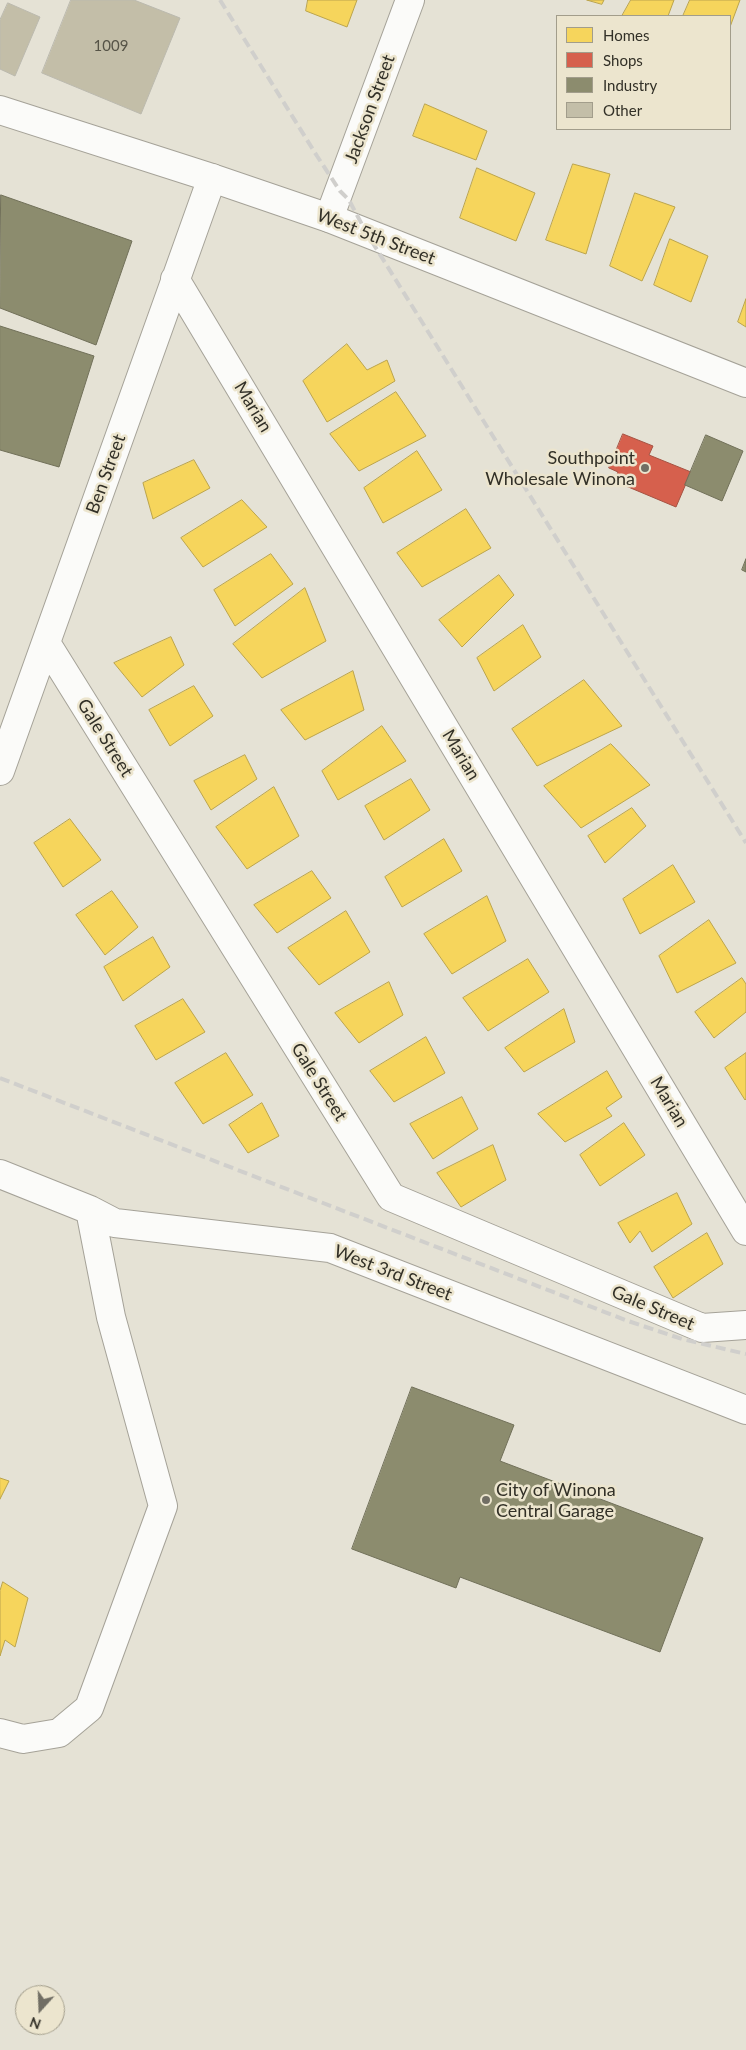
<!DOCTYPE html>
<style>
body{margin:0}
#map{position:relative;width:746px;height:2050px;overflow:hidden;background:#e5e2d5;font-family:Lato,sans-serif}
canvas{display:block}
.legend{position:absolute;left:556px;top:15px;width:175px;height:115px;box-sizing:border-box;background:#ece5ce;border:1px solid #a29d8b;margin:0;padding:6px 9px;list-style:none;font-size:15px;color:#323027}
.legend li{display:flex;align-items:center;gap:10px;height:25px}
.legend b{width:25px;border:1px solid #a29d8b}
.north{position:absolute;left:15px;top:1985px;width:50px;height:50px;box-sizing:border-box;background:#ece5ce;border:1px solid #a29d8b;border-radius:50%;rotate:200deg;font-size:14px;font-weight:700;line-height:20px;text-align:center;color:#323027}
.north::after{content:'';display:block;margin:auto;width:18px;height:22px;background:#716e64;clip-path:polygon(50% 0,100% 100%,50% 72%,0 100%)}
</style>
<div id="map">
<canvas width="746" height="2050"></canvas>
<ul class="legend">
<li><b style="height:14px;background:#f6d55c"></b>Homes</li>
<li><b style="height:14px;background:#d6604d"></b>Shops</li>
<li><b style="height:14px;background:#8c8c6e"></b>Industry</li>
<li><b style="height:14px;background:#c3bea8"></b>Other</li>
</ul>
<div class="north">N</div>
</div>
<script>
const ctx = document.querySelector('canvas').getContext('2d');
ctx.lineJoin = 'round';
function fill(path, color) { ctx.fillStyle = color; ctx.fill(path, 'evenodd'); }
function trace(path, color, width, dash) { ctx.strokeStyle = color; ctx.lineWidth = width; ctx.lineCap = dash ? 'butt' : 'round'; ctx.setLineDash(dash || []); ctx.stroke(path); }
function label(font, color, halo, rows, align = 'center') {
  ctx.font = font + ' Lato,sans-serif'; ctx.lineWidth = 5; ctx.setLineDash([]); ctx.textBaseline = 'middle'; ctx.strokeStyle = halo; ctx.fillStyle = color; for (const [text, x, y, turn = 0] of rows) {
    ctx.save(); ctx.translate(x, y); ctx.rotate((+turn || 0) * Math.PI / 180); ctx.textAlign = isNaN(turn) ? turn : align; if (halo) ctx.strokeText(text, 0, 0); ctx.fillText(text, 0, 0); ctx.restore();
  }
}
const homes = new Path2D(`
 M 308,0 L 357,0 L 347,27 L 306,11 Z
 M 587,0 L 604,0 L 602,4 Z
 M 631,0 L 674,0 L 668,16 L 622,16 Z
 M 690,0 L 740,0 L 730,27 L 730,16 L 683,16 Z
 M 425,104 L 487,131 L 476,160 L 413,136 Z
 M 573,164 L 610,174 L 586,254 L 546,240 Z
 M 477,168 L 535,193 L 516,241 L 460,218 Z
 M 635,193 L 675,207 L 642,281 L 610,266 Z
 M 670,239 L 708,256 L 691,302 L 654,285 Z
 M 746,299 L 746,327 L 738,322 Z
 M 347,344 L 367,370 L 387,360 L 395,381 L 327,422 L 303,381 Z
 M 396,392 L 426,436 L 359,471 L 330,434 Z
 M 417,451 L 442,490 L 383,523 L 364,488 Z
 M 194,460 L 210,488 L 153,519 L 143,483 Z
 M 242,500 L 267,527 L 203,567 L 181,538 Z
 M 466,509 L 491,548 L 422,587 L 397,553 Z
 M 271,554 L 293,584 L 235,626 L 214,590 Z
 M 499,575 L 514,595 L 462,647 L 439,620 Z
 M 305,588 L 326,641 L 262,678 L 233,644 Z
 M 523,625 L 541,657 L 494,691 L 477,658 Z
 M 171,637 L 184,665 L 142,697 L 114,663 Z
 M 353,671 L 364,710 L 305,740 L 281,710 Z
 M 584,680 L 622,726 L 537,766 L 512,729 Z
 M 194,686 L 213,716 L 170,746 L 149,710 Z
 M 382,726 L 406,761 L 338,800 L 322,771 Z
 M 611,744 L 650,785 L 581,828 L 544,786 Z
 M 245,755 L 257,779 L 211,810 L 194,781 Z
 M 411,779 L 430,810 L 384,840 L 365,806 Z
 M 274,787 L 299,836 L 247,869 L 216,827 Z
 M 632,808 L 646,826 L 605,863 L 588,836 Z
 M 70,819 L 101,860 L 63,887 L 34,843 Z
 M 444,839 L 462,871 L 402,907 L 385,877 Z
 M 673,865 L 695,902 L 640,934 L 623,899 Z
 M 312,871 L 331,898 L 277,933 L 254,905 Z
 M 112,891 L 138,927 L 105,955 L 76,915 Z
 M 487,896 L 506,941 L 452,974 L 424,934 Z
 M 346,911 L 370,952 L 319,985 L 288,948 Z
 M 709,920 L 736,963 L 677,993 L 659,956 Z
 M 153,937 L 170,967 L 123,1001 L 104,967 Z
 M 528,959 L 549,992 L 488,1031 L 463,998 Z
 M 742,978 L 746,984 L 746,1012 L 714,1038 L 695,1012 Z
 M 389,982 L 403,1015 L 359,1043 L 335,1013 Z
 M 183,999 L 205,1032 L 156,1060 L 135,1026 Z
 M 564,1009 L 575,1042 L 524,1072 L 505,1048 Z
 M 426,1037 L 445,1073 L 394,1102 L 370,1071 Z
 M 226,1053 L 253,1095 L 203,1124 L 175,1083 Z
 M 746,1053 L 746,1099 L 745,1100 L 725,1068 Z
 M 607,1071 L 622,1097 L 606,1108 L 612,1116 L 565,1142 L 538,1114 Z
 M 462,1097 L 478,1129 L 433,1159 L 410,1124 Z
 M 262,1103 L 279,1136 L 248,1153 L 229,1125 Z
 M 624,1123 L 645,1155 L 600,1186 L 580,1155 Z
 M 493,1145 L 506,1180 L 461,1207 L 437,1173 Z
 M 677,1193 L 692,1224 L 652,1252 L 640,1231 L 630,1243 L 618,1223 Z
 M 707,1233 L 723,1264 L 673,1298 L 654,1267 Z
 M 0,1478 L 9,1481 L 0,1499 Z
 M 3,1582 L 28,1598 L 15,1647 L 5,1640 L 0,1656 L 0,1591 Z`);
const shops = new Path2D(`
 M 623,434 L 653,446 L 649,455 L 691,472 L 676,507 L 614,481 L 618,472 L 609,468 Z`);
const industry = new Path2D(`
 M 1,195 L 132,241 L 96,345 L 0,308 Z
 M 0,326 L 94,356 L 59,467 L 0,450 Z
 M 706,435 L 743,451 L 722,501 L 685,485 Z
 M 746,559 L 746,572 L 742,570 Z
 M 412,1387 L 514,1425 L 500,1461 L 703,1538 L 660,1652 L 460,1577 L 456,1588 L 352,1549 Z`);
const building = new Path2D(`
 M 71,0 L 134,0 L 180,18 L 141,114 L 42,73 Z
 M 8,3 L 40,17 L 15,76 L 0,69 L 0,20 Z`);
const street = new Path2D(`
 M 329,218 L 410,0
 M 175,279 L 746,1231
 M 46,643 L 391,1197 L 702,1328 L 746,1325
 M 0,771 L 212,178
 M 0,1174 L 90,1210 L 115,1223 L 330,1248 L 746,1410
 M 0,1733 L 23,1739 L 59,1733 L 89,1708 L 163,1506 L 111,1317 L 90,1210`);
const secondary = new Path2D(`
 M 0,110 L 212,178 L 329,218 L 746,383`);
const rail = new Path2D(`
 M 220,0 L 317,156 L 340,191 L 349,200 L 366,232 L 746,843
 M 0,1078 L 628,1321 L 682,1339 L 746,1354`);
const markers = [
 [645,468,5,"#716e64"],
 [486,1500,5,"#716e64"]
];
const numberNames = [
 ["1009",111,46]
];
const streetNames = [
 ["Jackson Street",370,109,-70],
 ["West 5th Street",376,237,21],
 ["Marian",253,407,59],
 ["Ben Street",106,474,-70],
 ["Gale Street",105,738,58],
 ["Marian",461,755,59],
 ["Gale Street",319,1082,58],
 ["Marian",669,1102,59],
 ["West 3rd Street",393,1273,21],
 ["Gale Street",653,1308,23]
];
const poiNames = [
 ["Southpoint",635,458],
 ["Wholesale Winona",635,479],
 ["City of Winona",496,1490,"left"],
 ["Central Garage",496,1511,"left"]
];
fill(homes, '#f6d55c');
trace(homes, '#bba44c', 1);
fill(shops, '#d6604d');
trace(shops, '#a55242', 1);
fill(industry, '#8c8c6e');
trace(industry, '#717059', 1);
fill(building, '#c3bea8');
trace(building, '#bbb9ae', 1);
trace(street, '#a5a298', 30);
trace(secondary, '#a5a298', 30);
trace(street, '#fbfbf9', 28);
trace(secondary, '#fbfbf9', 28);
trace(rail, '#d0cfcc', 4, [10, 5]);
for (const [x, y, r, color] of markers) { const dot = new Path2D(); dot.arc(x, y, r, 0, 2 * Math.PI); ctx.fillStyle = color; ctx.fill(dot); trace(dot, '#ece5ce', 2); }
label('15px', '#565447', null, numberNames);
label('18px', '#323027', '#ece5ce', streetNames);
label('18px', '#323027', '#ece5ce', poiNames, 'right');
</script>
